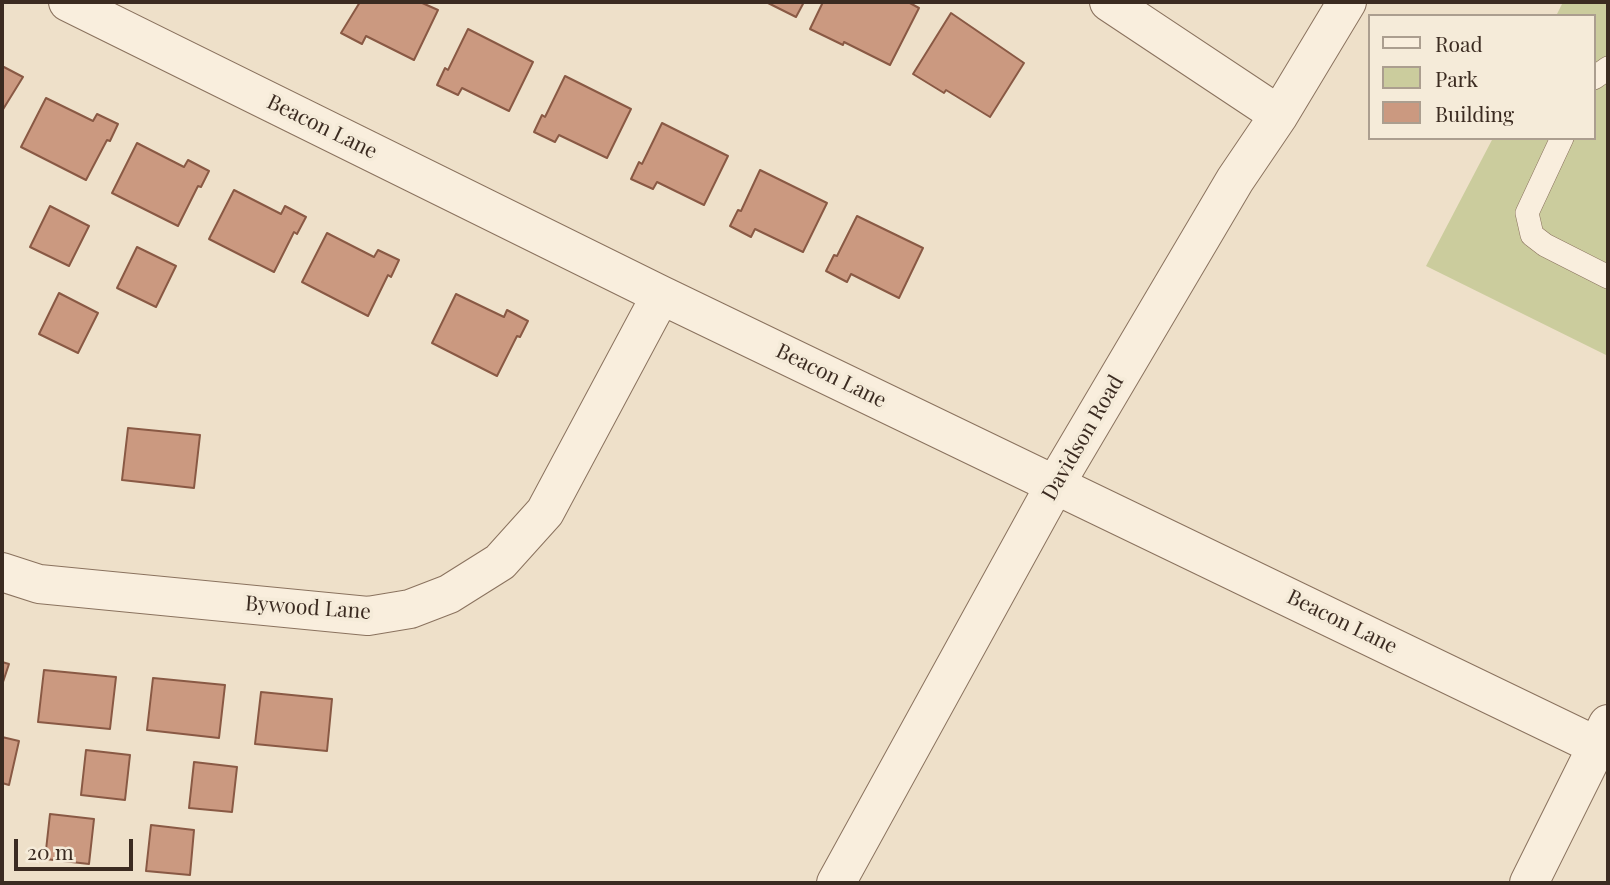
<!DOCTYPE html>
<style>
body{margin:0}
#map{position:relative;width:1610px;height:885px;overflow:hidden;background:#eee0c9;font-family:"Playfair Display",serif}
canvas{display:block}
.frame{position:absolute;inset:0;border:4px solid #3b2b21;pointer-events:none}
.legend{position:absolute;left:1368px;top:14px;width:228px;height:126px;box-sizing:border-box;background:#f5ebd9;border:2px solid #ab9e8f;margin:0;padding:9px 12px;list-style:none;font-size:21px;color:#3b2b21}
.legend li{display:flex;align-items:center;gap:14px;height:35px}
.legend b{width:35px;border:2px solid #ab9e8f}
.scale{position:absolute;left:14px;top:839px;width:119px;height:32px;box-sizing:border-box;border:4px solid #3b2b21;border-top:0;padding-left:9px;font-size:21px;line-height:24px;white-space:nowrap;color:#3b2b21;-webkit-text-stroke:5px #f5ebd9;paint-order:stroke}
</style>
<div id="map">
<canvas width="1610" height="885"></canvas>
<div class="frame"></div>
<ul class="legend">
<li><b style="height:9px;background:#f9eedd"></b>Road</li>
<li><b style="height:19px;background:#cbcc9d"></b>Park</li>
<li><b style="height:19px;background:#cb9980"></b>Building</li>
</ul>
<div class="scale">20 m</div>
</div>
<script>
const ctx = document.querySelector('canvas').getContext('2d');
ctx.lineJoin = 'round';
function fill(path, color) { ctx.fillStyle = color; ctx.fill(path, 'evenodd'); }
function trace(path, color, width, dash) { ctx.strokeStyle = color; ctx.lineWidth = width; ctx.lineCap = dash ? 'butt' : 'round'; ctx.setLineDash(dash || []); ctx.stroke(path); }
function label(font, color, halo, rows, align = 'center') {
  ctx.font = font + ' "Playfair Display",serif'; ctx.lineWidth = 7; ctx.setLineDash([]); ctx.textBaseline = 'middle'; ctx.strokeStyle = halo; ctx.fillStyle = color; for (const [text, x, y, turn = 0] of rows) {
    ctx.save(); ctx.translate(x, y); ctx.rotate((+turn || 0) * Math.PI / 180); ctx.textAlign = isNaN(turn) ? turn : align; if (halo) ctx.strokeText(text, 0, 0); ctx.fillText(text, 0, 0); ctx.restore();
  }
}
const green = new Path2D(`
 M 1563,2 L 1608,2 L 1608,356 L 1426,266 L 1493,138 L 1594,138 L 1594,16 L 1556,16 Z`);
const building = new Path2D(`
 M 360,2 L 420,2 L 438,10 L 414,60 L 366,36 L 362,44 L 341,33 Z
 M 766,2 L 804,2 L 796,17 Z
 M 823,2 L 908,2 L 919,8 L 890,65 L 844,42 L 843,45 L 810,29 Z
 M 951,13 L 1024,63 L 990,117 L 946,90 L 944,93 L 913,74 Z
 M 468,29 L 533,62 L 509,111 L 462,88 L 458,95 L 437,85 L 445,68 L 448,70 Z
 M 2,66 L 23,77 L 2,111 Z
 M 565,76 L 631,109 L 607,158 L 559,135 L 555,142 L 534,132 L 542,115 L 545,117 Z
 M 46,98 L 93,121 L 97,114 L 118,124 L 110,141 L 107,140 L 86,180 L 21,147 Z
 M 662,123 L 728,156 L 704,205 L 657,182 L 653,189 L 631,179 L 639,162 L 642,164 Z
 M 137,143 L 184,167 L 188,160 L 209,171 L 201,187 L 198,186 L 178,226 L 112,193 Z
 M 760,170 L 827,203 L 803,252 L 755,229 L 751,237 L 730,226 L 738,210 L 741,211 Z
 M 234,190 L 281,214 L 285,206 L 306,217 L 297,234 L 294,232 L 274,272 L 209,239 Z
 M 50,206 L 89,226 L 69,266 L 30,247 Z
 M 857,216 L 923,248 L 899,298 L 851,274 L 847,282 L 826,271 L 834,255 L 837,256 Z
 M 327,233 L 374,257 L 378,250 L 399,260 L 391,277 L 388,275 L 368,316 L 302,282 Z
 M 137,247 L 176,266 L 156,307 L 117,288 Z
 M 59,293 L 98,313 L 78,353 L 39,334 Z
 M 456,294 L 504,317 L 507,310 L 528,321 L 520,337 L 517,336 L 497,376 L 432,343 Z
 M 128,428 L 200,435 L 194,488 L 122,480 Z
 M 2,662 L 9,664 L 2,685 Z
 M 44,670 L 116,677 L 110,729 L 38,722 Z
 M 153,678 L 225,685 L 219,738 L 147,730 Z
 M 261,692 L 332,699 L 327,751 L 255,744 Z
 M 2,737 L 19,741 L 9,785 L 2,783 Z
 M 86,750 L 130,755 L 125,800 L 81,795 Z
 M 194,762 L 237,767 L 232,812 L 189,808 Z
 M 50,814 L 94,819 L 89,864 L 45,859 Z
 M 151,825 L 194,830 L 190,875 L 146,871 Z`);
const service = new Path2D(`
 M 1594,78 L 1608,68
 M 1562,138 L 1527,213 L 1532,235 L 1545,245 L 1608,277`);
const minor = new Path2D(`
 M 68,2 L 661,295 L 1597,746
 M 1109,2 L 1279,115
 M 2,572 L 39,584 L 368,616 L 410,609 L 449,594 L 500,562 L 545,512 L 661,295
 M 836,883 L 1056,483 L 1235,180 L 1279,115 L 1347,2`);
const tertiary = new Path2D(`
 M 1529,883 L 1608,724`);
const streetNames = [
 ["Beacon Lane",322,127,26],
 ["Beacon Lane",831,376,26],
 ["Davidson Road",1083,438,-60],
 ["Bywood Lane",308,608,4],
 ["Beacon Lane",1342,622,26]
];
fill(green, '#cbcc9d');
fill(building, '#cb9980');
trace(building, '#895944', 2);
trace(service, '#8a725e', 24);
trace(minor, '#8a725e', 40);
trace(tertiary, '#8a725e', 40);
trace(service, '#f9eedd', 23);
trace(minor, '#f9eedd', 38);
trace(tertiary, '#f9eedd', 38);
label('21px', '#3b2b21', '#f5ebd9', streetNames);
</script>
